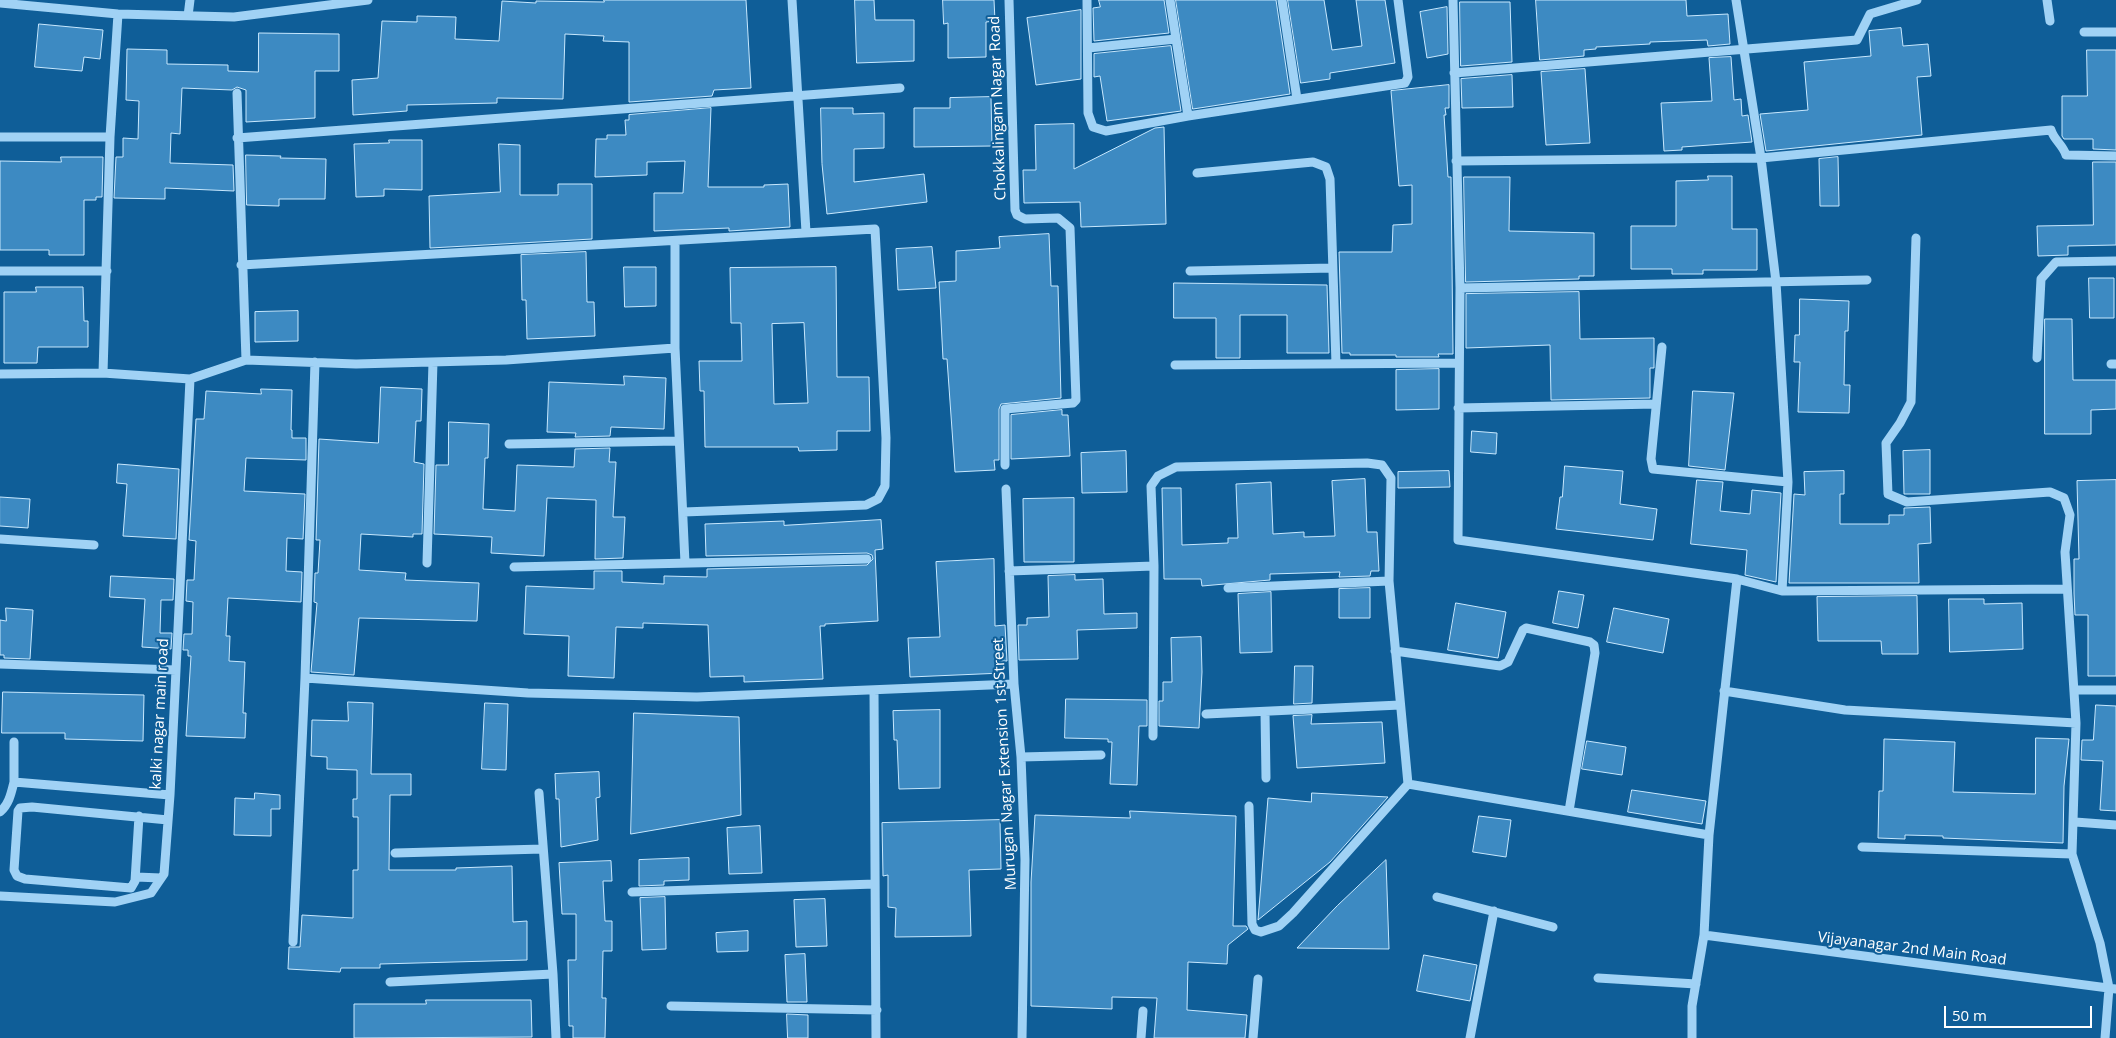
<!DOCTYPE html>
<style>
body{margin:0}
#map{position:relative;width:2116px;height:1038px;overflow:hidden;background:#0f5e98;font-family:"Open Sans",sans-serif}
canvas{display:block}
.scale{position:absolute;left:1944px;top:1006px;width:148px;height:22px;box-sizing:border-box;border:2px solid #fff;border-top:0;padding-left:6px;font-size:15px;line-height:18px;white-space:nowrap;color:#fff;-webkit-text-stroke:4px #0f5e98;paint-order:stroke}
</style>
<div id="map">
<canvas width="2116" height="1038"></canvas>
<div class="scale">50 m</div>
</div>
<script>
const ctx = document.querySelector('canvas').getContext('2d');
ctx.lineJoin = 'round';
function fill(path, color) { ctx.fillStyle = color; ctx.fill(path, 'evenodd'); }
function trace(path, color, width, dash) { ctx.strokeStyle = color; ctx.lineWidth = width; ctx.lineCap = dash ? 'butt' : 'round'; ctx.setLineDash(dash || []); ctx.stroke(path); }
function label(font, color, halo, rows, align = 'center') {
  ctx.font = font + ' "Open Sans",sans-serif'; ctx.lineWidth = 4; ctx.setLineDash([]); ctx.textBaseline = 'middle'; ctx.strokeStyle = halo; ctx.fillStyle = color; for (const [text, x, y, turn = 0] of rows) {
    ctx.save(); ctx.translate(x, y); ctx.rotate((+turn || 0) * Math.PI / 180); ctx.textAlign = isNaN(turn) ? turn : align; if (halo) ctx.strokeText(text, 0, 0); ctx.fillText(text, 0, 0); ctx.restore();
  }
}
const building = new Path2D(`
 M 604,0 L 746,0 L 751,88 L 714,90 L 712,96 L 629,102 L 629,42 L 603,41 L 604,36 L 565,34 L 563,99 L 497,98 L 497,103 L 407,105 L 407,111 L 353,115 L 352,80 L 378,78 L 382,21 L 417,22 L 417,16 L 456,17 L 455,39 L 499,41 L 502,1 L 536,3 L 536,1 L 604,2 Z
 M 855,0 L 874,0 L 875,20 L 914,20 L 914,61 L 857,63 Z
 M 943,0 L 994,0 L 995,21 L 986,22 L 986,57 L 948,58 L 948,23 L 944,24 Z
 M 1099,0 L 1164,0 L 1169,33 L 1094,41 L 1093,8 L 1100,7 Z
 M 1176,0 L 1276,0 L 1290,94 L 1193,109 Z
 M 1288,0 L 1324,0 L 1332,50 L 1362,46 L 1356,0 L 1385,0 L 1395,63 L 1330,73 L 1330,79 L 1301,83 Z
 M 1536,0 L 1686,0 L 1687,16 L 1728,14 L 1730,44 L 1708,46 L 1707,40 L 1650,42 L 1650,44 L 1596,47 L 1596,49 L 1584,50 L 1584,56 L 1540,60 Z
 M 1460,2 L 1510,2 L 1512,62 L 1461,66 Z
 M 1447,7 L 1448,54 L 1427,58 L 1420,12 Z
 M 1081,10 L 1081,79 L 1036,85 L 1027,18 Z
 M 39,24 L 103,30 L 100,59 L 84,57 L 82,71 L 35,67 Z
 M 1901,28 L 1903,46 L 1928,44 L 1931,76 L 1917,77 L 1922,135 L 1766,151 L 1760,114 L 1808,110 L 1804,62 L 1871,56 L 1869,31 Z
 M 259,33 L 339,34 L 339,71 L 315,71 L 315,118 L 246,122 L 246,90 L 237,87 L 232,90 L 182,88 L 180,134 L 171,133 L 170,163 L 233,165 L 234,191 L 165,188 L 165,199 L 114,198 L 116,157 L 123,157 L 123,138 L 138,139 L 139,101 L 126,100 L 127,49 L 167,50 L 167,64 L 228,65 L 228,71 L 258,72 Z
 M 1171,46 L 1181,111 L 1107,121 L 1100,76 L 1094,77 L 1094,54 Z
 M 2087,50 L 2116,50 L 2116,150 L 2093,149 L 2093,139 L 2064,139 L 2062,136 L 2062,96 L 2087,96 Z
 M 1731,57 L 1734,100 L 1741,99 L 1742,116 L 1748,115 L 1752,142 L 1682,147 L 1682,150 L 1664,151 L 1661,103 L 1712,101 L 1709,58 Z
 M 1585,69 L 1590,143 L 1546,145 L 1541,72 Z
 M 1512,75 L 1513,107 L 1462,108 L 1461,79 Z
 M 1449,85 L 1449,108 L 1445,108 L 1446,115 L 1444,115 L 1448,177 L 1451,177 L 1453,354 L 1438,354 L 1439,357 L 1396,357 L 1396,355 L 1350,355 L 1350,353 L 1342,353 L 1339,252 L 1392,252 L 1393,225 L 1412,224 L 1412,185 L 1399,186 L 1391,91 Z
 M 991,97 L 992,146 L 914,147 L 914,108 L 950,108 L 950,98 Z
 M 711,108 L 708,187 L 764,187 L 764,185 L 788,184 L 790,227 L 729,231 L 729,228 L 654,231 L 654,193 L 683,193 L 685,161 L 647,162 L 647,175 L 595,177 L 596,139 L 607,139 L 607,135 L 626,135 L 625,120 L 629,120 L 629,115 Z
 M 821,108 L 853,108 L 853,114 L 884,113 L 884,148 L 854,149 L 854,182 L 924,174 L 927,202 L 827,214 L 822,164 Z
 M 1074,124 L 1074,169 L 1155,128 L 1164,127 L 1166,224 L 1081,227 L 1080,202 L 1024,203 L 1023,170 L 1036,170 L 1035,125 Z
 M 389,140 L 422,140 L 422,190 L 384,189 L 384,196 L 356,197 L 354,144 L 389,143 Z
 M 499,144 L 520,145 L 520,195 L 558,195 L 558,184 L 592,184 L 592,239 L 430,248 L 429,196 L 500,192 Z
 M 246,155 L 281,156 L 280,158 L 326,159 L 325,199 L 279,199 L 279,206 L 247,205 Z
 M 61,157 L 103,157 L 102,197 L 96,197 L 96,200 L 84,200 L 84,255 L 49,255 L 49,250 L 0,250 L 0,161 L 61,162 Z
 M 1838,157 L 1839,206 L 1820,206 L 1819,159 Z
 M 2093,162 L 2116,162 L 2116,245 L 2068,246 L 2068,255 L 2038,256 L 2037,226 L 2093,225 Z
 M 1708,176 L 1732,176 L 1732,229 L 1757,229 L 1757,270 L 1703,270 L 1703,274 L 1672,274 L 1672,269 L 1631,269 L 1631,226 L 1676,226 L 1676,181 L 1708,180 Z
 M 1464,177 L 1510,177 L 1509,231 L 1594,233 L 1594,276 L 1579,276 L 1579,279 L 1466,282 Z
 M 1049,234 L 1051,286 L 1058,286 L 1061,398 L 1001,404 L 999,409 L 999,460 L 994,460 L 995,470 L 955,472 L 947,359 L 943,359 L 939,282 L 956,281 L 956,251 L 1000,248 L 999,237 Z
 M 932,247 L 936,288 L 898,290 L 896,249 Z
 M 586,252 L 587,302 L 594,302 L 595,336 L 527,339 L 526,300 L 522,300 L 521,255 Z
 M 624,267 L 656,267 L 656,306 L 625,307 Z
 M 836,267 L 837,377 L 869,377 L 870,431 L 837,431 L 837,450 L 799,451 L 798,447 L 705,447 L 704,391 L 700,391 L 699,361 L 742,361 L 741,323 L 731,323 L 730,268 ZM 804,323 L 808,403 L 774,404 L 772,324 Z
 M 2089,278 L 2114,278 L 2114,318 L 2090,318 Z
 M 1174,283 L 1327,285 L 1329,353 L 1287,353 L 1287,315 L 1240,315 L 1240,358 L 1216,358 L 1216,318 L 1174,318 Z
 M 36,287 L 83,287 L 84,321 L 88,321 L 88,347 L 38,347 L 37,363 L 4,363 L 4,292 L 36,292 Z
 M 1579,292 L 1580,339 L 1654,338 L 1654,368 L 1650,368 L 1650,398 L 1551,400 L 1550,345 L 1466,348 L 1466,294 Z
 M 1800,299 L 1849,301 L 1848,331 L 1845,331 L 1844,385 L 1850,385 L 1849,413 L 1798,412 L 1800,362 L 1794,362 L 1795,335 L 1799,335 Z
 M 298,311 L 298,341 L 255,342 L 255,312 Z
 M 2045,319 L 2072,319 L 2073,380 L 2116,380 L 2116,409 L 2091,410 L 2091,434 L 2045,434 Z
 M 1439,369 L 1439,409 L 1396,410 L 1396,370 Z
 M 624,376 L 666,378 L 664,429 L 611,427 L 610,436 L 575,437 L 576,433 L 547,432 L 549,382 L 624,385 Z
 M 381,387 L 422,389 L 421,421 L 416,421 L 414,462 L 424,464 L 422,534 L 413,534 L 413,537 L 361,534 L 359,570 L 406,573 L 405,580 L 479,583 L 477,621 L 359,618 L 354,675 L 311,672 L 317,603 L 314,602 L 315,573 L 318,573 L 320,540 L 316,540 L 319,439 L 378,443 Z
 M 261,389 L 292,390 L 291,430 L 292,430 L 292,438 L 306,438 L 306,460 L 246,458 L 244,491 L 305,494 L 303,539 L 287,538 L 286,571 L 302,572 L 301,602 L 228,598 L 226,636 L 230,636 L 229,661 L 245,662 L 243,713 L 246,713 L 245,738 L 186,736 L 191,656 L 188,656 L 188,650 L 183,650 L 184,634 L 192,634 L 193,602 L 186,601 L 187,580 L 194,580 L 196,541 L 189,540 L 196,419 L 204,419 L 206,391 L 261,394 Z
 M 1693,391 L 1734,393 L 1725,470 L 1689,466 Z
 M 1062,410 L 1062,415 L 1068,415 L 1070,456 L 1011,459 L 1011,415 Z
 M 449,422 L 489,424 L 488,458 L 485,458 L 483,509 L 515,511 L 517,465 L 574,467 L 575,449 L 610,448 L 609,462 L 616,462 L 613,517 L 625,517 L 623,558 L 595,559 L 596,500 L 547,498 L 544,556 L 491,553 L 492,537 L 434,534 L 436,465 L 448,465 Z
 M 1472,431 L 1497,433 L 1496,454 L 1471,452 Z
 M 1930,450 L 1930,494 L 1904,494 L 1903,451 Z
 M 1126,451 L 1127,492 L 1082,493 L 1081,453 Z
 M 118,464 L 179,469 L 176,539 L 123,536 L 127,484 L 117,483 Z
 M 1565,466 L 1623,471 L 1620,504 L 1657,509 L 1653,540 L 1556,529 L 1560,497 L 1562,497 Z
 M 1449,471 L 1450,487 L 1398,488 L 1398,472 Z
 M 1844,471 L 1844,494 L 1840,494 L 1840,524 L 1889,524 L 1889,515 L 1904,515 L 1904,508 L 1930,507 L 1931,543 L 1918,544 L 1919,583 L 1789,583 L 1794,494 L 1805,495 L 1804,472 Z
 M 1365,479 L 1367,532 L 1377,532 L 1379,571 L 1371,571 L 1370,576 L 1339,577 L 1340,572 L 1270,574 L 1270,580 L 1202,586 L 1201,579 L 1164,579 L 1162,488 L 1181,488 L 1182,545 L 1228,543 L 1228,538 L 1238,538 L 1236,484 L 1271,482 L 1273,534 L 1304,532 L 1304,537 L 1335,536 L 1332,481 Z
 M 1697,480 L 1723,482 L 1720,511 L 1750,514 L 1752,490 L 1781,493 L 1776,582 L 1745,575 L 1747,550 L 1691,544 Z
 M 2116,480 L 2116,676 L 2088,676 L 2088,615 L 2075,615 L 2074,593 L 2074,559 L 2079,559 L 2077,481 Z
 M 0,497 L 30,499 L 28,528 L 0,526 Z
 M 1074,498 L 1074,562 L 1024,562 L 1023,499 Z
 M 881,520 L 883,549 L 875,550 L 878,621 L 825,624 L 825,626 L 820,626 L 823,679 L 744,682 L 744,676 L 710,677 L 708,625 L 643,623 L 643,628 L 616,627 L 614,678 L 568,676 L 569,636 L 524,634 L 526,586 L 594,589 L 594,571 L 622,571 L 622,582 L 664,584 L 664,576 L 707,577 L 707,569 L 867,565 L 873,559 L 872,555 L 867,553 L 706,556 L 705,524 L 784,521 L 784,525 Z
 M 994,559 L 995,626 L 1005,625 L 1007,661 L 1002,661 L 1003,673 L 910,677 L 908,638 L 940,637 L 936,562 Z
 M 1075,575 L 1075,580 L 1103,579 L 1104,614 L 1137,613 L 1137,628 L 1077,630 L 1078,659 L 1019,660 L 1018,625 L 1027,625 L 1027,618 L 1049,617 L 1048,576 Z
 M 111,576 L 174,579 L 173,600 L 161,600 L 160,633 L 172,633 L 171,649 L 142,647 L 145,599 L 110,597 Z
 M 1370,588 L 1370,618 L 1339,618 L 1339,589 Z
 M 1559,591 L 1584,595 L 1578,628 L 1553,623 Z
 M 1271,592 L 1272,652 L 1240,653 L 1238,594 Z
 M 1917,596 L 1918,654 L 1882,654 L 1881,641 L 1818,641 L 1817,597 Z
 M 1949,599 L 1984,599 L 1984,604 L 2022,603 L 2023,649 L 1950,652 Z
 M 1456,603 L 1506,612 L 1498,658 L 1448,650 Z
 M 6,608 L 33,610 L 30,659 L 4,658 L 4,655 L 0,655 L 0,620 L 6,621 Z
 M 1614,608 L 1669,619 L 1663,653 L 1607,642 Z
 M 1201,637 L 1202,672 L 1199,728 L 1159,726 L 1159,701 L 1163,701 L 1163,682 L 1172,682 L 1171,638 Z
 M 1295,666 L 1313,666 L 1312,703 L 1294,704 Z
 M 3,692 L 144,695 L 143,741 L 65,739 L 65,733 L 2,733 Z
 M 1066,699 L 1147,700 L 1147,726 L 1139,726 L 1137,785 L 1110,784 L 1112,742 L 1108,742 L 1108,739 L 1065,738 Z
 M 348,702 L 373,703 L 371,774 L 411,774 L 411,795 L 390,795 L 389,870 L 456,870 L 456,868 L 512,866 L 513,922 L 527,921 L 527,960 L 380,964 L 380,968 L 341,968 L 340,972 L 288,969 L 289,947 L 300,947 L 302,915 L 353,918 L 353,870 L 358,870 L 358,817 L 353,817 L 353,799 L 357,799 L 357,770 L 327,769 L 327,757 L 311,756 L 312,720 L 348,721 Z
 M 485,703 L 508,704 L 506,770 L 482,769 Z
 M 2096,705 L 2116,706 L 2116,811 L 2100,810 L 2103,761 L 2081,760 L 2082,740 L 2093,740 Z
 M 940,710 L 940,788 L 899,789 L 897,740 L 894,740 L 893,711 Z
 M 634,713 L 739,717 L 741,815 L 631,834 Z
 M 1312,715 L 1311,724 L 1382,722 L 1385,763 L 1297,768 L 1293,716 Z
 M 2036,738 L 2069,739 L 2064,786 L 2063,843 L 1943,838 L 1943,836 L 1905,835 L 1905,839 L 1878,838 L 1879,791 L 1883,791 L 1884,739 L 1955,742 L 1953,792 L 2035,794 Z
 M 1587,741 L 1626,747 L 1622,775 L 1582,769 Z
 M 599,772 L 600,797 L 596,798 L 598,840 L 561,847 L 559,799 L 556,799 L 555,774 Z
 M 1632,790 L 1706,801 L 1702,824 L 1628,812 Z
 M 255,793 L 280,795 L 280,809 L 271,809 L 271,836 L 234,835 L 235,798 L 254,799 Z
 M 1312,793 L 1388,797 L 1330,862 L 1258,920 L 1268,798 L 1311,802 Z
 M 1130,811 L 1236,816 L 1233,926 L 1246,926 L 1248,929 L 1228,945 L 1227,964 L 1188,962 L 1187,1010 L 1247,1015 L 1245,1038 L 1154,1038 L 1157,998 L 1112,997 L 1112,1009 L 1031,1006 L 1031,882 L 1035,815 L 1130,818 Z
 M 1479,816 L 1511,820 L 1506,857 L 1473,852 Z
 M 1000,820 L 1001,869 L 969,870 L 971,936 L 895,937 L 896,908 L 888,907 L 888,875 L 883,876 L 882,823 Z
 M 760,826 L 762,873 L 729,874 L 727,828 Z
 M 689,858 L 689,880 L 664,881 L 664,885 L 639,886 L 639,860 Z
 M 1386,860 L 1389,949 L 1297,948 L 1337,906 Z
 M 611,861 L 612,881 L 603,881 L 605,921 L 612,921 L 612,951 L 603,951 L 602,998 L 606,998 L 605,1038 L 573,1038 L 573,1026 L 569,1026 L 568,960 L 576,960 L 576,914 L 562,914 L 559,863 Z
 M 665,897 L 666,949 L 642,950 L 640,898 Z
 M 825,899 L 827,946 L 796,947 L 794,900 Z
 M 748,931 L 748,951 L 717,952 L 716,933 Z
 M 805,954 L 807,1002 L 787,1002 L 785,955 Z
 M 1424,955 L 1477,965 L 1470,1001 L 1417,991 Z
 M 426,1000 L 531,1000 L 532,1037 L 354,1038 L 354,1004 L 426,1004 Z
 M 787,1014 L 808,1015 L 808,1038 L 788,1038 Z`);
const minor = new Path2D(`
 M 792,0 L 806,232
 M 1087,0 L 1088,113 L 1093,127 L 1106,131 L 1188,116 L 1405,83 L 1408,77 L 1398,0
 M 1170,0 L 1188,116
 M 1282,0 L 1297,99
 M 1453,0 L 1460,288 L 1458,540 L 1737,579 L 1782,591 L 2067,589
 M 1736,0 L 1761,158 L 1776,282 L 1788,482 L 1782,591
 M 2047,0 L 2050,21
 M 0,3 L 118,14 L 234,17 L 368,0
 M 188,16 L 190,0
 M 2084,32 L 2116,32
 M 1088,48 L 1176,39
 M 1454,73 L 1857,40 L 1870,14 L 1917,0
 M 237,93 L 246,360
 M 0,137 L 110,137
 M 237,138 L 900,88
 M 1456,161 L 1761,158 L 2051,130 C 2054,140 2063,145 2066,155 L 2116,156
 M 1197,173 L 1313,162 L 1326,167 L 1330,179 L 1336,364
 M 1916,238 L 1911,402 L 1900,423 L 1886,443 L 1888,494 L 1907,502 L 2050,492 L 2064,498 L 2070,515 L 2065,552 L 2076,723 L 2072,854 L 2100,943 L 2109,988 L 2105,1038
 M 675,241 L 675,348 L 685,563
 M 241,265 L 875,229 L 886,438 L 885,486 L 878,499 L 866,505 L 684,512
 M 0,271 L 107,271
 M 1190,271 L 1332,268
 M 1460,288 L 1867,280
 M 1662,347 L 1651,459 L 1653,469 L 1788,482
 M 2037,358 L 2041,279 L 2056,262 L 2116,261
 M 315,362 L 305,678 L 528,693 L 697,697 L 1014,684
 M 2111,364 L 2116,364
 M 1175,365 L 1459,363
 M 103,373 L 110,137 L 118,14
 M 0,374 L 103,373 L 190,379 L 246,360 L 356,364 L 506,360 L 675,348
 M 1458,408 L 1656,404
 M 509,444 L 678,441
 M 1005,465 L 1005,409 L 1073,403 L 1076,400 L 1070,228 L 1058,218 L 1025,219 L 1017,215 L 1015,210 L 1009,0
 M 1006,489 L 1014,684 L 1021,757 L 1025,860 L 1022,1038
 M 0,539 L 94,545
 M 427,563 L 433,362
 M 514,567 L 867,559
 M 1009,571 L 1154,566 L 1151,486 L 1158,476 L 1176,467 L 1367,463 L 1382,465 L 1391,478 L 1389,581 L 1408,784 L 1293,913 L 1279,926 L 1261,932 L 1255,930 L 1252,924 L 1249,806
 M 1228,588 L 1389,581
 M 1395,651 L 1500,666 L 1508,662 L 1523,630 L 1526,628 L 1590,642 L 1594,645 L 1595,653 L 1569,811
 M 0,664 L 176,670
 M 874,690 L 876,1038
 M 2074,690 L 2116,690
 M 1724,691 L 1845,710 L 2076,723
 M 1265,712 L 1266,778
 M 1206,714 L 1400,705
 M 1153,736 L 1154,566
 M 1021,757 L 1101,755
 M 14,782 L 14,742
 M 1408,784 L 1709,835
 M 539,793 L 553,974
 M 0,812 C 9,804 11,794 14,782 L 170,795
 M 139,816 L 135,881 L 131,888 L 25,879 L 17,876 L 14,870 L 18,811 L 20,808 L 32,807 L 168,820
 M 2075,822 L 2116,825
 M 1862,847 L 2072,854
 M 395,853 L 543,849
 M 136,877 L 161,878
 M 632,892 L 875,884
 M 0,896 L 115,902 L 151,893 L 164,874 L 170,795 L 190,379
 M 1437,897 L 1553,927
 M 1704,935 L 2116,989
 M 293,942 L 305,678
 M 1598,978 L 1696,984
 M 390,982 L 553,974 L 556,1038
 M 671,1006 L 877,1010
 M 1141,1038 L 1143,1011
 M 1253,1038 L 1258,979
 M 1470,1038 L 1494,911
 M 1692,1038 L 1692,1006 L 1704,935 L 1709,835 L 1737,579`);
const streetNames = [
 ["Chokkalingam Nagar Road",998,108,-92],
 ["kalki nagar main road",160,714,-87],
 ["Murugan Nagar Extension 1st Street",1005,764,-93],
 ["Vijayanagar 2nd Main Road",1912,949,7]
];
fill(building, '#3d8ac2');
trace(building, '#c8e8fe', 1);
trace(minor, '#a0d2f5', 9);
label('15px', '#fff', '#0f5e98', streetNames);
</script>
